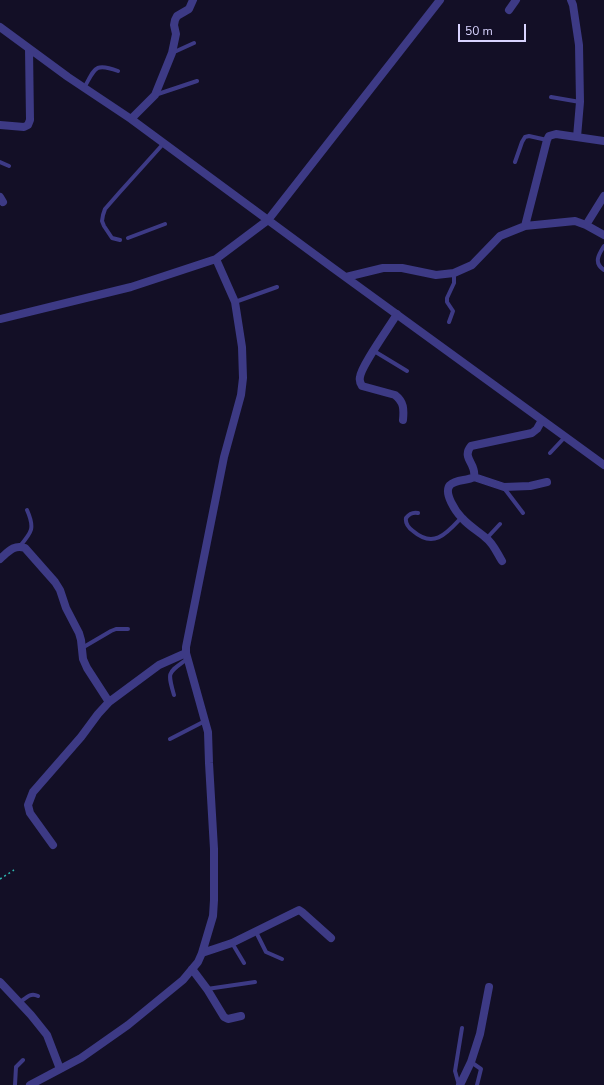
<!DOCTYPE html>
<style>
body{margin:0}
#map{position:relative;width:604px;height:1085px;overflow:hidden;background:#130f26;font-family:"Nunito Sans",sans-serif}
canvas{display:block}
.scale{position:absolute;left:458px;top:24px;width:68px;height:18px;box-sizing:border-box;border:2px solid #d9d4ff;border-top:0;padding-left:5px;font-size:12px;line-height:14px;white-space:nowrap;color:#d9d4ff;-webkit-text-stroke:3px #130f26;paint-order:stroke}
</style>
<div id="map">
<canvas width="604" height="1085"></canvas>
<div class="scale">50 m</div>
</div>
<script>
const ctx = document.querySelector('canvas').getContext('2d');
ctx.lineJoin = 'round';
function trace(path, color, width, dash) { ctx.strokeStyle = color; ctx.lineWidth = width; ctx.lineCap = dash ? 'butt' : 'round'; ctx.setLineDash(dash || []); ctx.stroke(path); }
const path = new Path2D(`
 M 0,879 L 14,870`);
const service = new Path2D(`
 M 172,53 L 194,43
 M 84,88 C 95,69 94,62 118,71
 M 155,95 L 197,81
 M 551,97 L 580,102
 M 0,162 L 9,166
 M 515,162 L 522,142 L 525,137 L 529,136 L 547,140
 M 128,238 L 165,224
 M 120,240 L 112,238 L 104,226 L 102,221 L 103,215 L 105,209 L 119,193 L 164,143
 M 604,246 C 599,254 593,263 604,270
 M 235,302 L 277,287
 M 449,322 L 453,311 L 447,302 L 447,298 L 454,283 L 454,273
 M 374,351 L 407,371
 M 550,453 L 565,437
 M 504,488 L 523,513
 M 418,513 C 413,512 409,514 406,518 C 405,524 409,528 413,531 C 434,549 447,533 461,518
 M 487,538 L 500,524
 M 20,546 C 32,532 35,528 27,510
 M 82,648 L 111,631 L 116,629 L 128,629
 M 174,695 C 167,671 168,673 187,659
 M 170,739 L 205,721
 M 256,932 L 266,952 L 282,959
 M 232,943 L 244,963
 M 207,989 L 255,982
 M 19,1003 C 26,998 30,992 38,996
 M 471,1062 L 481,1069 L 477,1085
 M 15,1085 L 16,1067 L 23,1060
 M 459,1085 L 455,1071 L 462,1028`);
const minor = new Path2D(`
 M 571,0 L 573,5 L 579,45 L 580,102 L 577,137
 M 509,10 L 516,0
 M 0,27 L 68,77 L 131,119 L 333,268 L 604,465
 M 131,119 L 155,95 L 172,53 L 176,34 L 174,25 L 175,20 L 177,16 L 189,9 L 193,0
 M 0,125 L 24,127 L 28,125 L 30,120 L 29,49
 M 0,197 L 3,202
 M 586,225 L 604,196
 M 525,226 L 547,140 L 549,136 L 556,134 L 604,141
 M 346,277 L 383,268 L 402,268 L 436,275 L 454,273 L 472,265 L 500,236 L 525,226 L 575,221 L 586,225 L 604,235
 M 397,314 C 390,326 361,366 360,377 C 359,381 360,383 362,386 L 395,395 C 404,402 404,409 403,420
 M 0,319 L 131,287 L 216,259 L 268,220 L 440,0
 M 474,477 L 504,487 L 530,486 L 547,482
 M 0,559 C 8,552 14,544 25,548 L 55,582 L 60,590 L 66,608 L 79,633 L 81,640 L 83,659 L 87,668 L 109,702
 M 502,561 C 497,553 493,543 486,538 C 478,531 469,526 462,518 C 456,512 443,493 450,485 C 456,479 467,481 474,477 C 477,464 461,458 471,446 L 532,433 L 537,429 L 542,420
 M 53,845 L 30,813 L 28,805 L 33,792 L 81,737 L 98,714 L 109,702 L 159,665 L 186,653
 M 202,953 L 232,943 L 299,910 L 302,912 L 331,938
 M 192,969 L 207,989 L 224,1017 L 228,1019 L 241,1016
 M 0,982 L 31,1015 L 47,1035 L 60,1069
 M 30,1085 L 81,1058 L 128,1025 L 183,980 L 198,962 L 202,953 L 213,916 L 214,900 L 214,849 L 209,763 L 208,732 L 186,653 L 186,647 L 224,457 L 241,395 L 243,378 L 242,347 L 235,302 L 216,259
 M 460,1085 L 471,1062 L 480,1034 L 489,987`);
trace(path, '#2fb8b0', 1.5, [2, 3]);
trace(service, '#3d3a85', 4);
trace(minor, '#3d3a85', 8);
</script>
